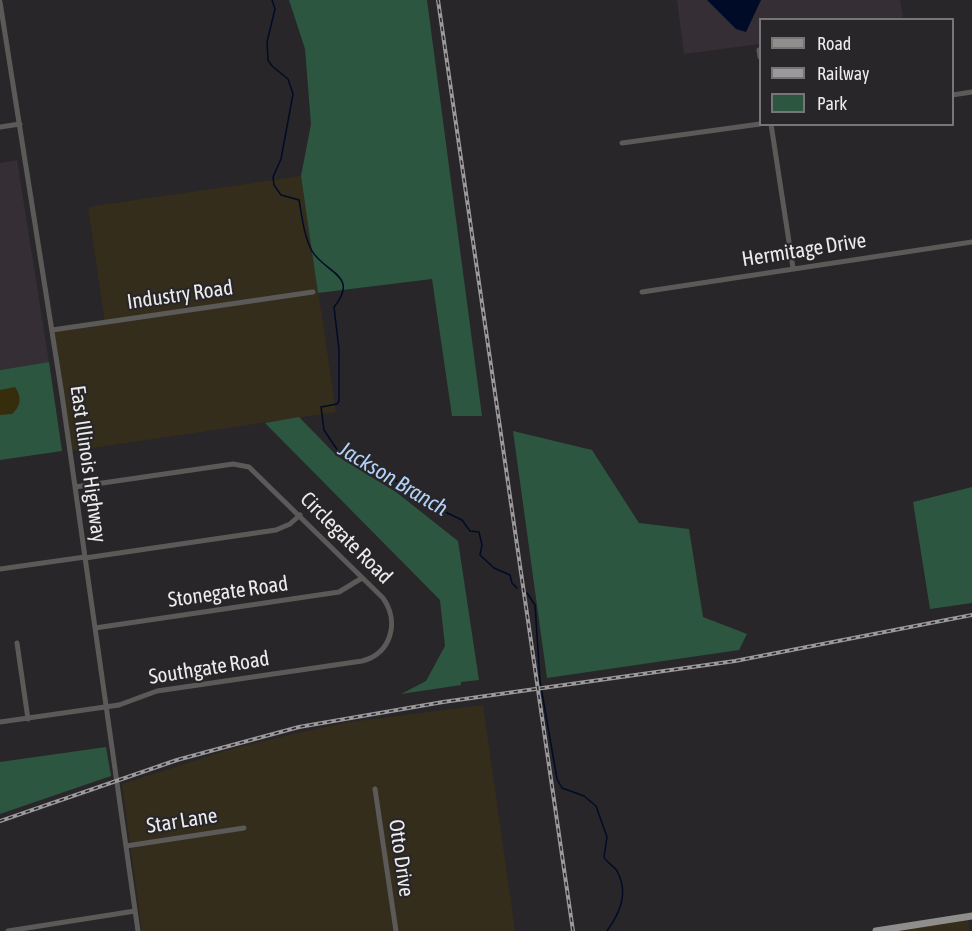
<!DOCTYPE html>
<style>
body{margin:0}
#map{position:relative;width:972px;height:931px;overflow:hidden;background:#282628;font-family:"Asap Condensed",sans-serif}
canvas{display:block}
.legend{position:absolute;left:759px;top:18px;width:195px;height:108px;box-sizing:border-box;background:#282628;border:2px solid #777577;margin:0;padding:8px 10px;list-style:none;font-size:18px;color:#edeced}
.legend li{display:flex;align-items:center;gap:12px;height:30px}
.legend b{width:30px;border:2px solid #777577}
</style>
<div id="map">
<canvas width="972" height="931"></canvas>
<ul class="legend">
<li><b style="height:8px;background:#908e8c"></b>Road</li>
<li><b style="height:8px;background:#9b999b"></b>Railway</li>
<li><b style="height:16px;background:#2d5640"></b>Park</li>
</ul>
</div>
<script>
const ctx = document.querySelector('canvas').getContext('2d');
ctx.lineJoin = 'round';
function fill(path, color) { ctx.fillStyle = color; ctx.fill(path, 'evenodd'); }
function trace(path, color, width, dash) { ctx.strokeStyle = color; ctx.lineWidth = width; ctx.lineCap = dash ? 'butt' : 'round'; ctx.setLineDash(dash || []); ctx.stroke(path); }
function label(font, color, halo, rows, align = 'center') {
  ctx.font = font + ' "Asap Condensed",sans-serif'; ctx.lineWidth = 4.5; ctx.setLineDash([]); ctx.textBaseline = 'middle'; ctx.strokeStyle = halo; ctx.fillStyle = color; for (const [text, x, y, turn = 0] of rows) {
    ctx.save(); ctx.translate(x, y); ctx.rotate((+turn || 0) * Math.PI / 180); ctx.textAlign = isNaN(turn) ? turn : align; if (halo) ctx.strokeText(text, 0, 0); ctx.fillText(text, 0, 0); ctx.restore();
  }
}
const industrial = new Path2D(`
 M 301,176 L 336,412 L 72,451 L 54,331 L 105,324 L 88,207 Z
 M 483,705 L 515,931 L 142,931 L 122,784 L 228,750 L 289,735 L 350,722 Z
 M 968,920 L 970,931 L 898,931 Z`);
const built = new Path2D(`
 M 677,0 L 900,0 L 903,19 L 760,20 L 760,44 L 684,54 Z
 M 17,160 L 49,362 L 0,370 L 0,163 Z`);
const green = new Path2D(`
 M 289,0 L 427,0 L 482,416 L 452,416 L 432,279 L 318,293 L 301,176 L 311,124 L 305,49 Z
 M 49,362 L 62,451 L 0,460 L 0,370 Z
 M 299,417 L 337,456 L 396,492 L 458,541 L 479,680 L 461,682 L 461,685 L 401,694 L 426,681 L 445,646 L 440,600 L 265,423 Z
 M 513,431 L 592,450 L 639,523 L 689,529 L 703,617 L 747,634 L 739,650 L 547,678 Z
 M 972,487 L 972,603 L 930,609 L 913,502 Z
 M 106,747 L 111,776 L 0,814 L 0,762 Z`);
const sand = new Path2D(`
 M 15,387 C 22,397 21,406 12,414 L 0,415 L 0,390 Z`);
const water = new Path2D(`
 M 707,0 L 761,0 L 746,32 L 736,29 Z`);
const stream = new Path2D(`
 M 272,0 L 275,9 L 267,42 L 268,60 L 272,66 L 288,79 L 293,94 L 281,159 L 273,177 L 274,185 L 281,195 L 299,200 C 302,216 304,237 312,251 C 325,273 360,275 334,307 L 339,350 L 339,401 L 337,404 L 321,407 L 324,430 L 338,451 L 351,454 L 420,495 L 435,507 L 462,520 L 470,531 L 479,532 L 482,545 L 480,555 L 494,568 L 510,575 L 512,583 L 517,588
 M 527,593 L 535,605 L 540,681 L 557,779 L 562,788 L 584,796 L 596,806 L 607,837 L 604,857 C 607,863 614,866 617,871 C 629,893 620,913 607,931`);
const minor = new Path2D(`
 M 0,2 L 62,395 L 138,931
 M 759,50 L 760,57
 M 952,95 L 972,92
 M 771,124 L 793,268
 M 0,127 L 20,124
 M 622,143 L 760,124
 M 642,292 L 972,242
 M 52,330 L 313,292
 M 85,558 L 276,530 L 290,524 L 300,515
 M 0,569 L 85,557
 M 95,628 L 339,592 L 362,578
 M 17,643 L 28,719
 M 0,722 L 119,705 L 157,691 L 362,661 C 391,654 400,622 383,598 L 249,467 L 233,464 L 75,487
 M 375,789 L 396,931
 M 126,846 L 244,828
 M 8,931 L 135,911`);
const major = new Path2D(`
 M 876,931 L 972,916`);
const rail = new Path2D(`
 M 438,0 L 573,931
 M 0,821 L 177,760 L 299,727 L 443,702 L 735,661 L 972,615`);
const streetNames = [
 ["Hermitage Drive",804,250,-9],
 ["Industry Road",180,295,-8],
 ["East Illinois Highway",88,464,82],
 ["Circlegate Road",346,538,45],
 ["Stonegate Road",228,592,-8],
 ["Southgate Road",209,668,-9],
 ["Star Lane",182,821,-9],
 ["Otto Drive",401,858,82]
];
const waterNames = [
 ["Jackson Branch",393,479,31]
];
fill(industrial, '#342d1c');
fill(built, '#352e35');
fill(green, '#2d5640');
fill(sand, '#362d0d');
fill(water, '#000c27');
trace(stream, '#000c27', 1.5);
trace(minor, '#5b5a59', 5);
trace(major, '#908e8c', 7);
trace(rail, '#9b999b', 4);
trace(rail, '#282628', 1.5, [4.5]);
label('21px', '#edeced', '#282628', streetNames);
label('italic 22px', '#b2d2fa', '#282628', waterNames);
</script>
